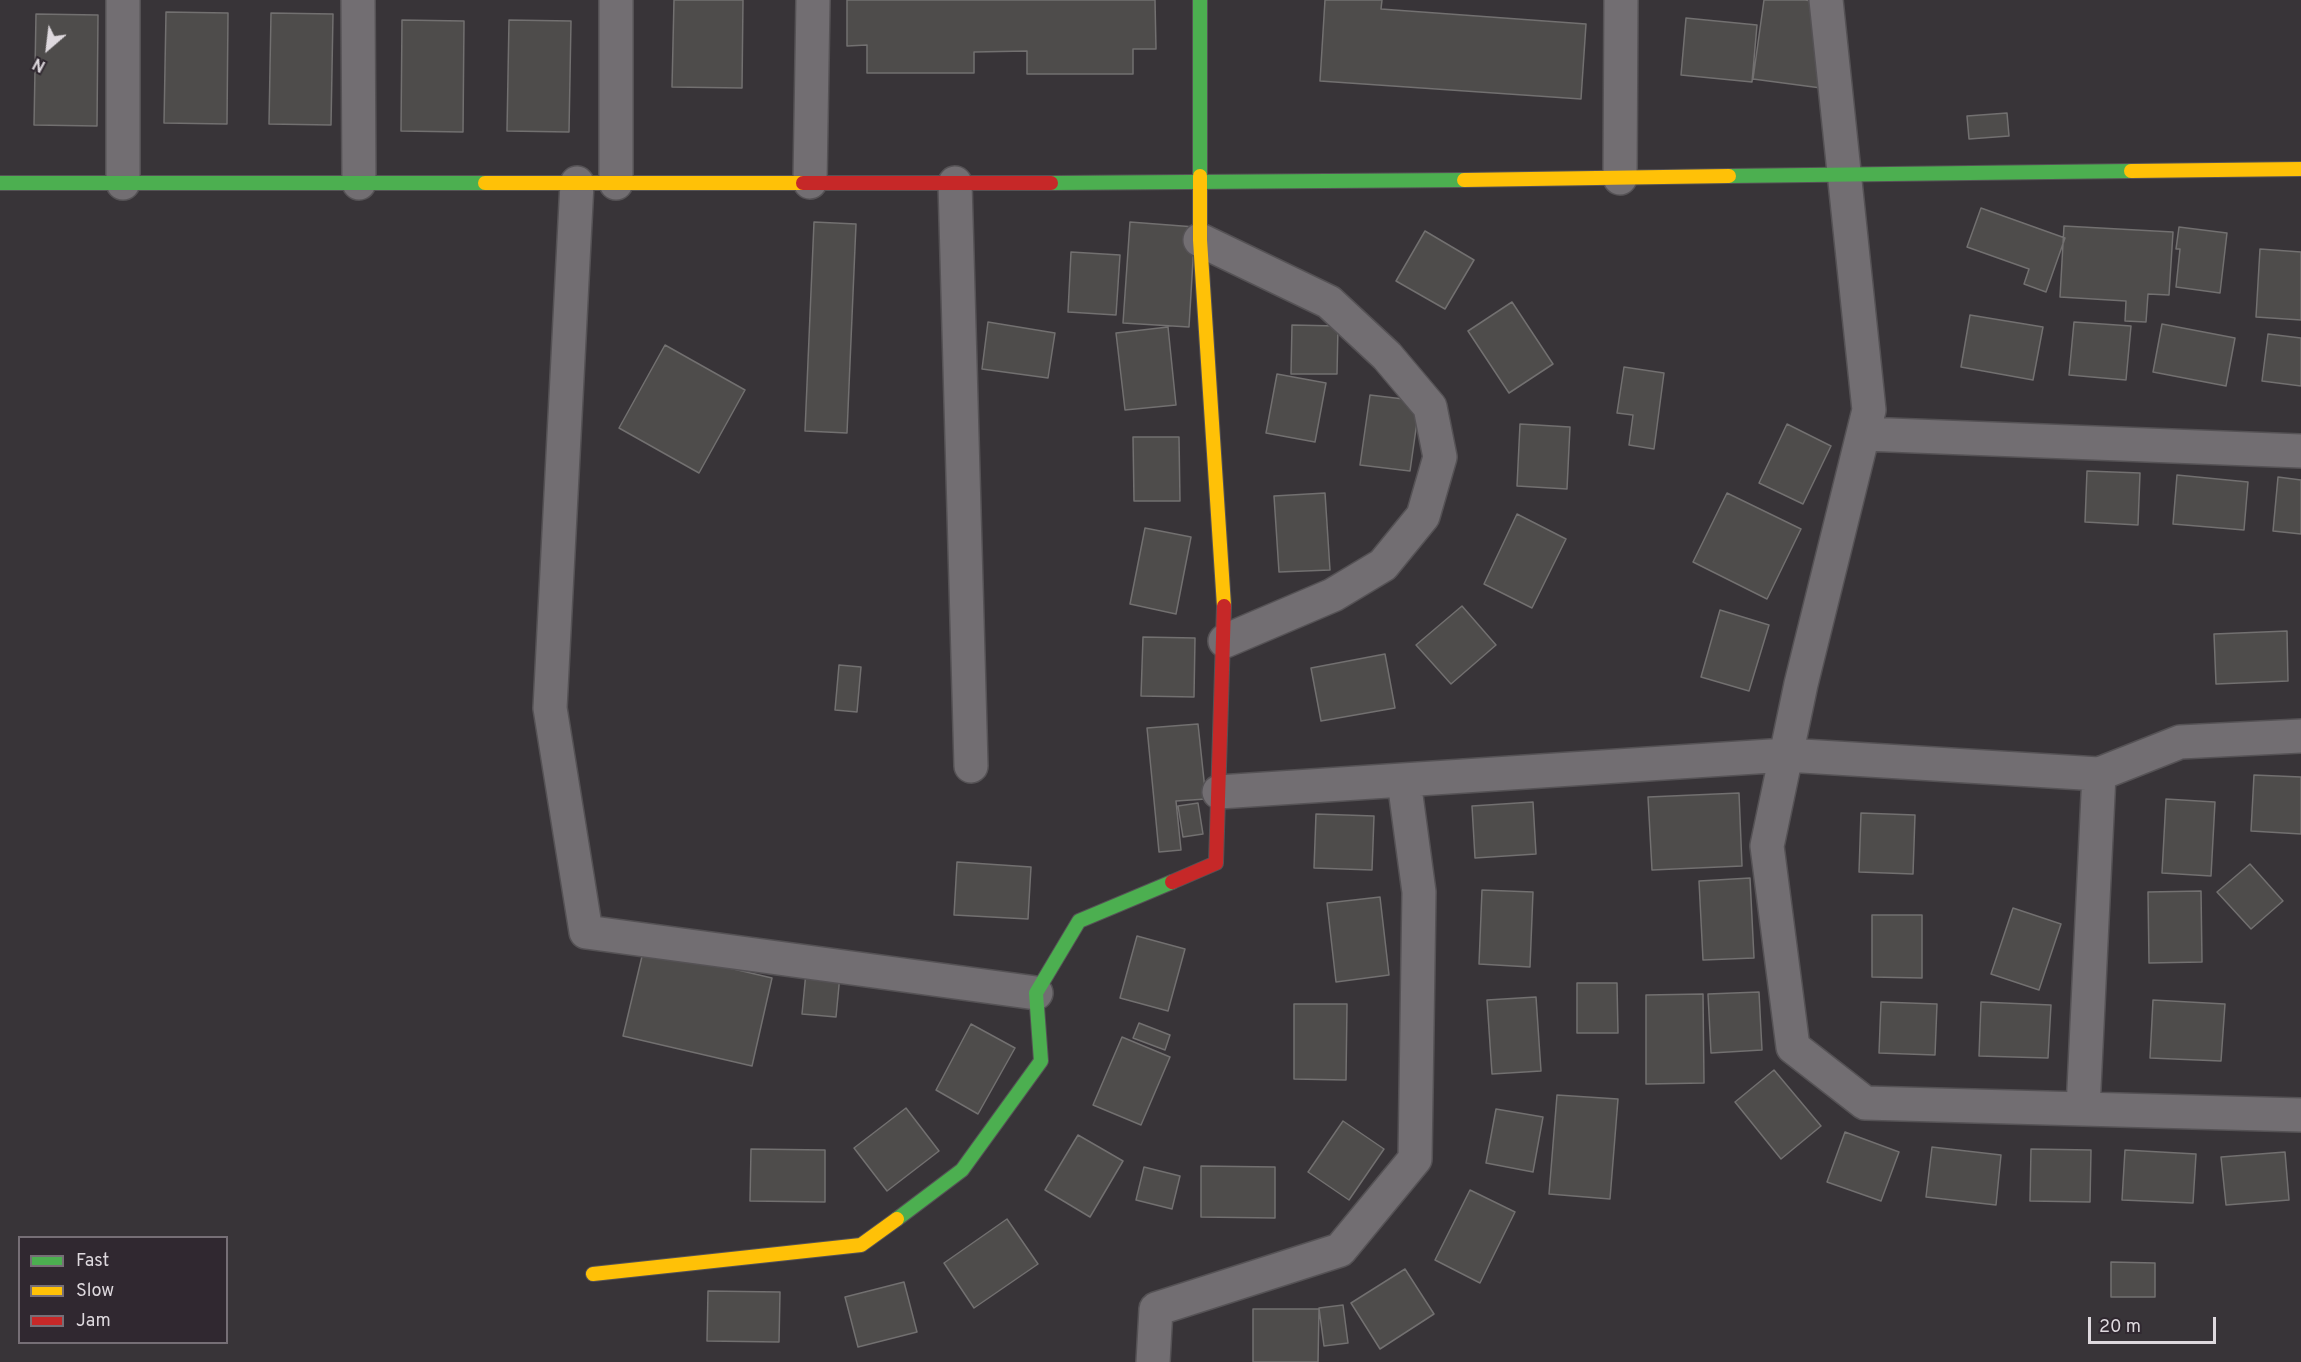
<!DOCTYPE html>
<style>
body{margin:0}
#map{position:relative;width:2301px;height:1362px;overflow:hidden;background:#383438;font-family:Overpass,sans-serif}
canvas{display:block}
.legend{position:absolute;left:18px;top:1236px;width:210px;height:108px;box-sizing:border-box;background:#302830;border:2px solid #766f76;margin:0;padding:8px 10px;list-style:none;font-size:18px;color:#ded9de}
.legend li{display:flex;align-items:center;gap:12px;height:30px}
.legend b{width:30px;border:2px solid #766f76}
.north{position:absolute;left:18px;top:18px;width:60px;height:60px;-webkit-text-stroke:4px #302830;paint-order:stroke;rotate:208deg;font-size:16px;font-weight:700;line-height:24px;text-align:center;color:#ded9de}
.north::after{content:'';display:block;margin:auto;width:21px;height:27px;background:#ded9de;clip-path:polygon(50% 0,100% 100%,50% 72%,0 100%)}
.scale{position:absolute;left:2088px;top:1317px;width:128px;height:27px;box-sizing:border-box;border:3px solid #ded9de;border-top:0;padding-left:8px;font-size:18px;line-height:21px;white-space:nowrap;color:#ded9de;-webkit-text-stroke:4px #302830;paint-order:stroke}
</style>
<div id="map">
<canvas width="2301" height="1362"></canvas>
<ul class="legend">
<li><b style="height:8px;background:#4caf50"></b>Fast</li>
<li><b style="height:8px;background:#ffc107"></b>Slow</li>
<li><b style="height:8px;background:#c62828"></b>Jam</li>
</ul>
<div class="north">N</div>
<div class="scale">20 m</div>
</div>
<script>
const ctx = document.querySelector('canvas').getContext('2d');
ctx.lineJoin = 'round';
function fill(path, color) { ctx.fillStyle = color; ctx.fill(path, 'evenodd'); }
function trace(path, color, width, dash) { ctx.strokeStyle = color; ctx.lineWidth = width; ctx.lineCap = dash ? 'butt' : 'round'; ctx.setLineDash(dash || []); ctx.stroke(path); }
const building = new Path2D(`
 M 674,0 L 743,0 L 742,88 L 672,87 Z
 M 847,0 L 1155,0 L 1156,49 L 1133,49 L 1133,74 L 1027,74 L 1027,51 L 974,52 L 974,73 L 867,73 L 867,45 L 847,46 Z
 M 1325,0 L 1382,0 L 1381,9 L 1586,24 L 1581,99 L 1320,81 Z
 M 1764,0 L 1805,0 L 1832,4 L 1821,88 L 1753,79 Z
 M 166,12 L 228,13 L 227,124 L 164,123 Z
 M 271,13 L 333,14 L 331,125 L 269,124 Z
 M 36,14 L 98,15 L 97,126 L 34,125 Z
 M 1686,18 L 1757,25 L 1752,82 L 1681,75 Z
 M 402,20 L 464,21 L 463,132 L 401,131 Z
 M 509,20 L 571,21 L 569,132 L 507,131 Z
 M 2007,113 L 2009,136 L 1969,139 L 1967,116 Z
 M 1981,208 L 2065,238 L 2046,292 L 2024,284 L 2029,269 L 1967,247 Z
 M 814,222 L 856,224 L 847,433 L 805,431 Z
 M 1130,222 L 1195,227 L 1189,327 L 1123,323 Z
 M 2064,226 L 2173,232 L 2169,295 L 2148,294 L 2146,322 L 2125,321 L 2126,301 L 2060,297 Z
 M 2179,227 L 2227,233 L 2220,293 L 2176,287 L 2180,249 L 2176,249 Z
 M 1425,231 L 1474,260 L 1445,309 L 1396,281 Z
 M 2260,249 L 2301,252 L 2301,320 L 2256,317 Z
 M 1071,252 L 1120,255 L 1116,315 L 1068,312 Z
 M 1512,302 L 1553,364 L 1509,393 L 1468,331 Z
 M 1970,315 L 2043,327 L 2033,380 L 1961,367 Z
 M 988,322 L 1055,333 L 1048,378 L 982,369 Z
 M 2074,322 L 2131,326 L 2126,380 L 2069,375 Z
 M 2162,324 L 2235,338 L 2226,386 L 2153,372 Z
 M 1292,325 L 1338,326 L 1337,374 L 1291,374 Z
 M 1168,327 L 1176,405 L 1125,410 L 1116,333 Z
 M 2268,334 L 2301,338 L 2301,386 L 2262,381 Z
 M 665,345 L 745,390 L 699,473 L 619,428 Z
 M 1624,367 L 1664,373 L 1654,449 L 1629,445 L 1633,415 L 1617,413 Z
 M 1277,374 L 1326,383 L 1315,442 L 1266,433 Z
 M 1370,395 L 1420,401 L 1410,471 L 1360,465 Z
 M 1520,424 L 1570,427 L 1567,489 L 1517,486 Z
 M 1787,424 L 1831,446 L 1803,504 L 1759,483 Z
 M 1133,437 L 1179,437 L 1180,501 L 1134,501 Z
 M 2087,471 L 2140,473 L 2138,525 L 2085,522 Z
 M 2177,475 L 2248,482 L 2244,530 L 2173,524 Z
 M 2278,477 L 2301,480 L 2301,534 L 2273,531 Z
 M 1325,493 L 1330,570 L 1279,572 L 1274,496 Z
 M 1727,493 L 1801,529 L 1767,599 L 1693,562 Z
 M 1517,514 L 1566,539 L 1532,608 L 1484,584 Z
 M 1145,528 L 1191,537 L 1176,614 L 1130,604 Z
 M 1462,606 L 1496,645 L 1451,684 L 1416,645 Z
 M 1720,610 L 1769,625 L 1749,691 L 1701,677 Z
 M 2287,631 L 2288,681 L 2216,684 L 2214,634 Z
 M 1143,637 L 1195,638 L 1194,697 L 1141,696 Z
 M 1385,654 L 1395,708 L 1321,721 L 1311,668 Z
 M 839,665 L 861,667 L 857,712 L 835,710 Z
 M 1198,724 L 1206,799 L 1176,801 L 1181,850 L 1159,852 L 1147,728 Z
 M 2254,775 L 2301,777 L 2301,834 L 2251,831 Z
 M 1739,793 L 1742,866 L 1652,870 L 1648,797 Z
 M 2166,799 L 2215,802 L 2211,876 L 2162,873 Z
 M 1533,802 L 1536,854 L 1475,858 L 1472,806 Z
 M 1198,803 L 1203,834 L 1183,837 L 1178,806 Z
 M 1861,813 L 1915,815 L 1913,874 L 1859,872 Z
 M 1316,814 L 1374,816 L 1372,870 L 1314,868 Z
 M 957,862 L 1031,867 L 1028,919 L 954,915 Z
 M 2250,864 L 2283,901 L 2251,929 L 2217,892 Z
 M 1750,878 L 1754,958 L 1703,960 L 1699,881 Z
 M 1482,890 L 1533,892 L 1530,967 L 1479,964 Z
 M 2201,891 L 2202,962 L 2149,963 L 2148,892 Z
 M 1380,897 L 1389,975 L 1336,982 L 1327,903 Z
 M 2013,908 L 2061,924 L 2039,990 L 1991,974 Z
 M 1872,915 L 1922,915 L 1922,978 L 1872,977 Z
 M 1137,936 L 1185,949 L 1168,1011 L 1120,998 Z
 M 644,948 L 772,978 L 752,1066 L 623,1036 Z
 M 806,972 L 840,975 L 836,1017 L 802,1014 Z
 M 1577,983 L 1617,983 L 1618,1033 L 1577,1033 Z
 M 1759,992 L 1762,1050 L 1711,1053 L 1708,994 Z
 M 1703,994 L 1704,1083 L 1646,1084 L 1646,995 Z
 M 1536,997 L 1541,1071 L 1492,1074 L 1487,1000 Z
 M 2153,1000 L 2225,1004 L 2221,1061 L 2150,1058 Z
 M 1881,1002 L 1937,1004 L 1935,1055 L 1879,1053 Z
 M 1981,1002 L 2051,1005 L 2048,1058 L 1979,1056 Z
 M 1294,1004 L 1347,1004 L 1346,1080 L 1294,1079 Z
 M 1139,1023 L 1170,1035 L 1165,1050 L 1133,1038 Z
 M 971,1024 L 1015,1048 L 978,1114 L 936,1090 Z
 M 1122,1037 L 1170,1057 L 1141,1125 L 1093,1105 Z
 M 1774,1070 L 1821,1126 L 1781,1159 L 1735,1102 Z
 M 1557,1095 L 1618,1099 L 1610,1199 L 1549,1194 Z
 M 906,1108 L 939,1151 L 887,1191 L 854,1148 Z
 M 1496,1109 L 1543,1117 L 1533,1172 L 1486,1163 Z
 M 1343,1121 L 1384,1149 L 1349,1200 L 1308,1172 Z
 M 1845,1132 L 1899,1152 L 1881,1201 L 1827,1182 Z
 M 1078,1135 L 1123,1161 L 1090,1217 L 1045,1190 Z
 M 1932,1147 L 2001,1155 L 1996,1205 L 1926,1197 Z
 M 751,1149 L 825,1150 L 825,1202 L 750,1201 Z
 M 2031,1149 L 2091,1150 L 2090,1202 L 2030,1201 Z
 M 2125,1150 L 2196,1154 L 2193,1203 L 2122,1200 Z
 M 2285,1152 L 2289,1200 L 2226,1205 L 2221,1157 Z
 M 1201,1166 L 1275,1167 L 1275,1218 L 1201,1217 Z
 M 1144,1167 L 1180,1176 L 1172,1209 L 1136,1200 Z
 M 1470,1190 L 1515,1212 L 1480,1283 L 1435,1260 Z
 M 1007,1219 L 1038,1264 L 974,1308 L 944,1263 Z
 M 2111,1262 L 2155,1263 L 2155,1297 L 2111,1297 Z
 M 1405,1269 L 1434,1314 L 1380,1349 L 1351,1303 Z
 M 904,1282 L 917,1332 L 858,1347 L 845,1297 Z
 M 708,1291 L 780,1292 L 779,1342 L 707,1341 Z
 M 1343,1305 L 1348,1343 L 1324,1346 L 1319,1308 Z
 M 1253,1309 L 1319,1309 L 1318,1362 L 1253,1362 Z`);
const street = new Path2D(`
 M 358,0 L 359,183
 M 1826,0 L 1869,410 L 1801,684 L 1767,846 L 1793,1047 L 1865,1103 L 2301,1115
 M 1620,178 L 1621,0
 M 810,182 L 813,0
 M 123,183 L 123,0
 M 577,183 L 550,708 L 586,932 L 1036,993
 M 616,183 L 616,0
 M 955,183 L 971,766
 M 1200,240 L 1329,302 L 1387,356 L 1430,407 L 1440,457 L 1423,516 L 1383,565 L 1333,595 L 1225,641
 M 1864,434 L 2301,451
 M 1219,792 L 1786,755 L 2099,774 L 2180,742 L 2301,736
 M 2083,1109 L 2099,774
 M 1153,1362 L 1156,1309 L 1340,1250 L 1415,1159 L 1419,892 L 1404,781`);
const fast = new Path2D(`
 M 1200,0 L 1200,176
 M 1729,176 L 2131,171
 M 0,183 L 485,183
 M 1051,183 L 1464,180
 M 897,1219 L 962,1170 L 1041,1061 L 1036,993 L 1079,921 L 1172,882`);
const slow = new Path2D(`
 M 2131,171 L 2301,169
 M 1200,176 L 1200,240 L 1224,606
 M 1464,180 L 1729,176
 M 485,183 L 803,183
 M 593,1274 L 861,1245 L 897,1219`);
const jam = new Path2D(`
 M 803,183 L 1051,183
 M 1172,882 L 1216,863 L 1224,606`);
fill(building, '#4e4c4b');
trace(building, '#727070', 1.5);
trace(street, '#555255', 36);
trace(fast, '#555255', 16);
trace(slow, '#555255', 16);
trace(jam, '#555255', 16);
trace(street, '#726e72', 33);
trace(fast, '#4caf50', 14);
trace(slow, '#ffc107', 14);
trace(jam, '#c62828', 14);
</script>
